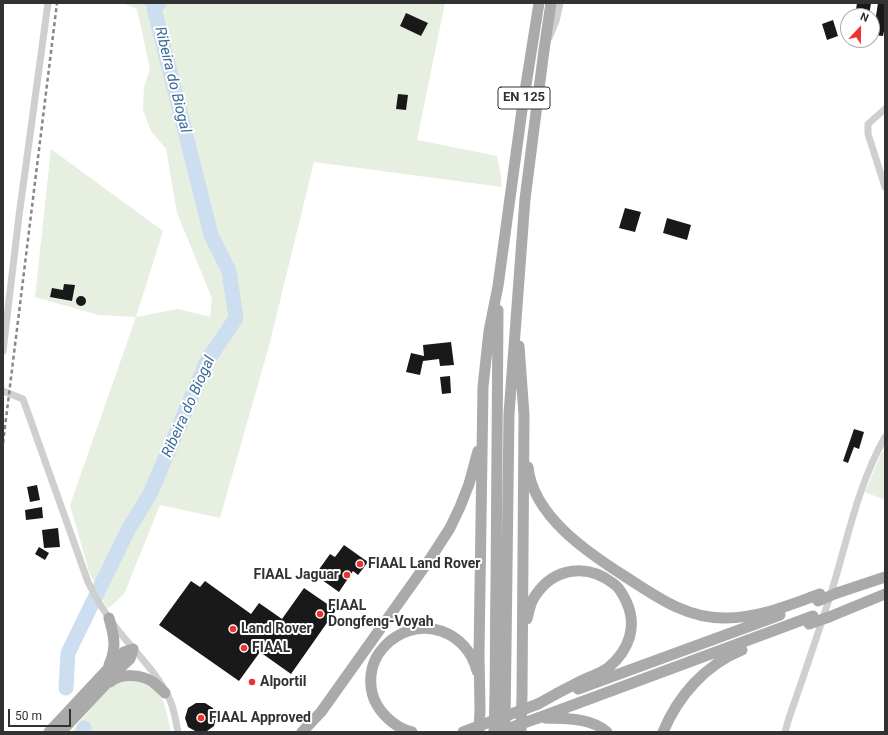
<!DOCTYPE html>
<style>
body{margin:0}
#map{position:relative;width:888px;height:735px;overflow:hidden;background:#fff;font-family:Roboto,sans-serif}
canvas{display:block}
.frame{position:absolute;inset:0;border:4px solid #323232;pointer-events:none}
.north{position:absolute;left:840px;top:8px;width:40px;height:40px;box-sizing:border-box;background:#fff;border:1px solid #adadad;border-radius:50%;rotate:22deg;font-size:11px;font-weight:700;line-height:16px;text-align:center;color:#323232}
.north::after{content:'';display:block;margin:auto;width:14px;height:18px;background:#ef322e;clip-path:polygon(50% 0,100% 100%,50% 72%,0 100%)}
.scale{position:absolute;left:8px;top:709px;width:63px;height:18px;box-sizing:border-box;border:2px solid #323232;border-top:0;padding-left:5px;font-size:12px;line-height:14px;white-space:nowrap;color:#323232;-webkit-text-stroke:3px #fff;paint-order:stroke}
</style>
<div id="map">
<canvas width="888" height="735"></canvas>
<div class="frame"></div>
<div class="north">N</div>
<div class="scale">50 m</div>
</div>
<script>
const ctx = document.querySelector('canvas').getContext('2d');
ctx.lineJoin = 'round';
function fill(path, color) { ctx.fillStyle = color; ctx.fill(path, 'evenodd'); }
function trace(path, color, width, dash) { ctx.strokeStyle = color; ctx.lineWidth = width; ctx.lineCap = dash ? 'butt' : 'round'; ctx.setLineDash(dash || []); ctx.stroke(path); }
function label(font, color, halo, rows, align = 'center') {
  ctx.font = font + ' Roboto,sans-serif'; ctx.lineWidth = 4; ctx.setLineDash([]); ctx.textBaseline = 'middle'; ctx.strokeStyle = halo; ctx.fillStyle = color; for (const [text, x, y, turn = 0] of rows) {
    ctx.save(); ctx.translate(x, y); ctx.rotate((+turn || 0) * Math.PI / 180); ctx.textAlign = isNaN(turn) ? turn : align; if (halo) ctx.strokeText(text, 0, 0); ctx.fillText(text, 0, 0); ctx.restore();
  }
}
const green = new Path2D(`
 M 122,3 L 445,3 L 417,140 L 497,156 L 501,176 L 502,187 L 314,162 L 269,346 L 220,518 L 160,505 L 124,594 L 110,607 L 107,608 L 89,572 L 70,505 L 136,317 L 99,315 L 35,297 L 51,149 L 163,231 L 136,317 L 178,309 L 210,317 L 212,298 L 177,213 L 166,149 L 151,131 L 143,110 L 144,87 L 150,69 L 137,9 Z
 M 882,451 L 885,452 L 885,500 L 865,492 Z
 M 121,681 L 138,681 L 155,689 L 164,702 L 171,732 L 71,732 L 109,687 Z`);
const stream = new Path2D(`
 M 143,3 L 154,8`);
const river = new Path2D(`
 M 66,688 L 68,653 L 128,530 L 150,494 L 207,361 L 236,318 L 229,271 L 211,235 L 154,8 L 159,3
 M 84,728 L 84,732`);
const building = new Path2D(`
 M 857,3 L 871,3 L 869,16 L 855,16 Z
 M 878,3 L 885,3 L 885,31 L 884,31 L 883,36 L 873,35 Z
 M 406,13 L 428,23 L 421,36 L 400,26 Z
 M 833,20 L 838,36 L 827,40 L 822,24 Z
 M 398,94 L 408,95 L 406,110 L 396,109 Z
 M 625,208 L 641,212 L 635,232 L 619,228 Z
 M 667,218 L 691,225 L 687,240 L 663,233 Z
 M 64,284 L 75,285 L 72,301 L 50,297 L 52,288 L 63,290 Z
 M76 301a5 5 0 1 1 10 0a5 5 0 1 1-10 0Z
 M 451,342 L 454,365 L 440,366 L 439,359 L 423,361 L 420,375 L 406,372 L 411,353 L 424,356 L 423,345 Z
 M 450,376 L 451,393 L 442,394 L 440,377 Z
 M 854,429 L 864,432 L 859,449 L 854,447 L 848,463 L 843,461 Z
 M 37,485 L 40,500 L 30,502 L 27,487 Z
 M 42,507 L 43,518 L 26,520 L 25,510 Z
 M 58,528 L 60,547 L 44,548 L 42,530 Z
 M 344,545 L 368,562 L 358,575 L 353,571 L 339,592 L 315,575 L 330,554 L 335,557 Z
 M 39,547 L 49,553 L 45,560 L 35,554 Z
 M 191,581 L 200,587 L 205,581 L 251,614 L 259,603 L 282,619 L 304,588 L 336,610 L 291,674 L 260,652 L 239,681 L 159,625 Z
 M 196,703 L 205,703 L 213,708 L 216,717 L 214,726 L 207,731 L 197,732 L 188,727 L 185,718 L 188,708 Z`);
const street = new Path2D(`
 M 549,38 L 556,21 L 560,3
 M 885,109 L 868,124 L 868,134 L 885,187
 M 3,351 L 19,216 L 48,3
 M 3,391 L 23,399 L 88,582 C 96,598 105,614 117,629 C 134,651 158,673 170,700 C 174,709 176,721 178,732
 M 785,732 L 789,718 C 805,672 821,626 835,580 C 849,532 860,481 885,437`);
const primary = new Path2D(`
 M 519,346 L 524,415 L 522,695 L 521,732
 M 528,467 C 533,516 588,553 626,577 C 657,597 687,619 726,618 C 759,618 789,605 820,594
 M 837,593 L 885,577
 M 829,617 L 885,594
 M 109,618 C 114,636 117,647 109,665
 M 527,619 C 529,611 530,603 535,596 C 554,567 588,563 614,584 C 620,588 623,595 626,601 C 638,626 629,650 609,667 C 600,674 588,677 579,682 C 565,689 552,696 538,704
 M 110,682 C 121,673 141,674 153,682 C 157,685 161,689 165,693
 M 578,689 L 780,615
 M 538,718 L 813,616
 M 545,718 C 565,719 590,717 607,732
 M 505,725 L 509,414 L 525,199 L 544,50 L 551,3
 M 49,732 L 119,657 L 124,652 L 133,649
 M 61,732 L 104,686 L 119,669 L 130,659 L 133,649
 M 302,732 L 321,712 L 430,559 L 450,528 L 460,507 L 469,484 L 478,451
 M 412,732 C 398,729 384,717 377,705 C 371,695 370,686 371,675 C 373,660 379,651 390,641 C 422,615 467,631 477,671
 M 479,732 L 480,709 L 479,654 L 483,387 L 489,331 L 498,286 L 522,110 L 539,3
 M 494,732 C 496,684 495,635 496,586 C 497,494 498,402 498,310
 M 663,732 C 678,696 705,665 742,650`);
const rail = new Path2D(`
 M 3,443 L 57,3`);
const primaryBridge = new Path2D(`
 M 818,601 L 837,593
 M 809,624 L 829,617
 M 463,732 L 538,704
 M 498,732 L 538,718`);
const markers = [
 [360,564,4,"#ef322e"],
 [347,575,4,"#ef322e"],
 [320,614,4,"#ef322e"],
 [233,629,4,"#ef322e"],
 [244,648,4,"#ef322e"],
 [252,682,4,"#ef322e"],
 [201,718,4,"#ef322e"]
];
const shields = [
 [524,98,52]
];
const shieldNames = [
 ["EN 125",524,98]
];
const poiNames = [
 ["FIAAL Land Rover",368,564],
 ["FIAAL Jaguar",339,575,"right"],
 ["FIAAL",328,606],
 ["Dongfeng-Voyah",328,622],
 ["Land Rover",241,629],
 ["FIAAL",252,648],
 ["Alportil",260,682],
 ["FIAAL Approved",209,718]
];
const waterNames = [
 ["Ribeira do Biogal",172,80,76],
 ["Ribeira do Biogal",189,407,-66]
];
fill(green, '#e7efe0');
trace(stream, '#ccdeef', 2.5);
trace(river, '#ccdeef', 15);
fill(building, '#191919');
trace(street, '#cfcfcf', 7);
trace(primary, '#aaa', 11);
trace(rail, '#878787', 2.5, [4, 3]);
trace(primaryBridge, '#aaa', 11);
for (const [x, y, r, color] of markers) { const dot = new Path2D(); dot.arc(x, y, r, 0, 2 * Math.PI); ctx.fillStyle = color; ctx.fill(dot); trace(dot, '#fff', 1.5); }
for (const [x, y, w] of shields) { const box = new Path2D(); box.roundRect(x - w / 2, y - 11, w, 22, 3); ctx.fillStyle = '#fff'; ctx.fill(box); trace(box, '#323232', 1); }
label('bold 13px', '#323232', null, shieldNames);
label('bold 14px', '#323232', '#fff', poiNames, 'left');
label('italic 15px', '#3a6c9a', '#fff', waterNames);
</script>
